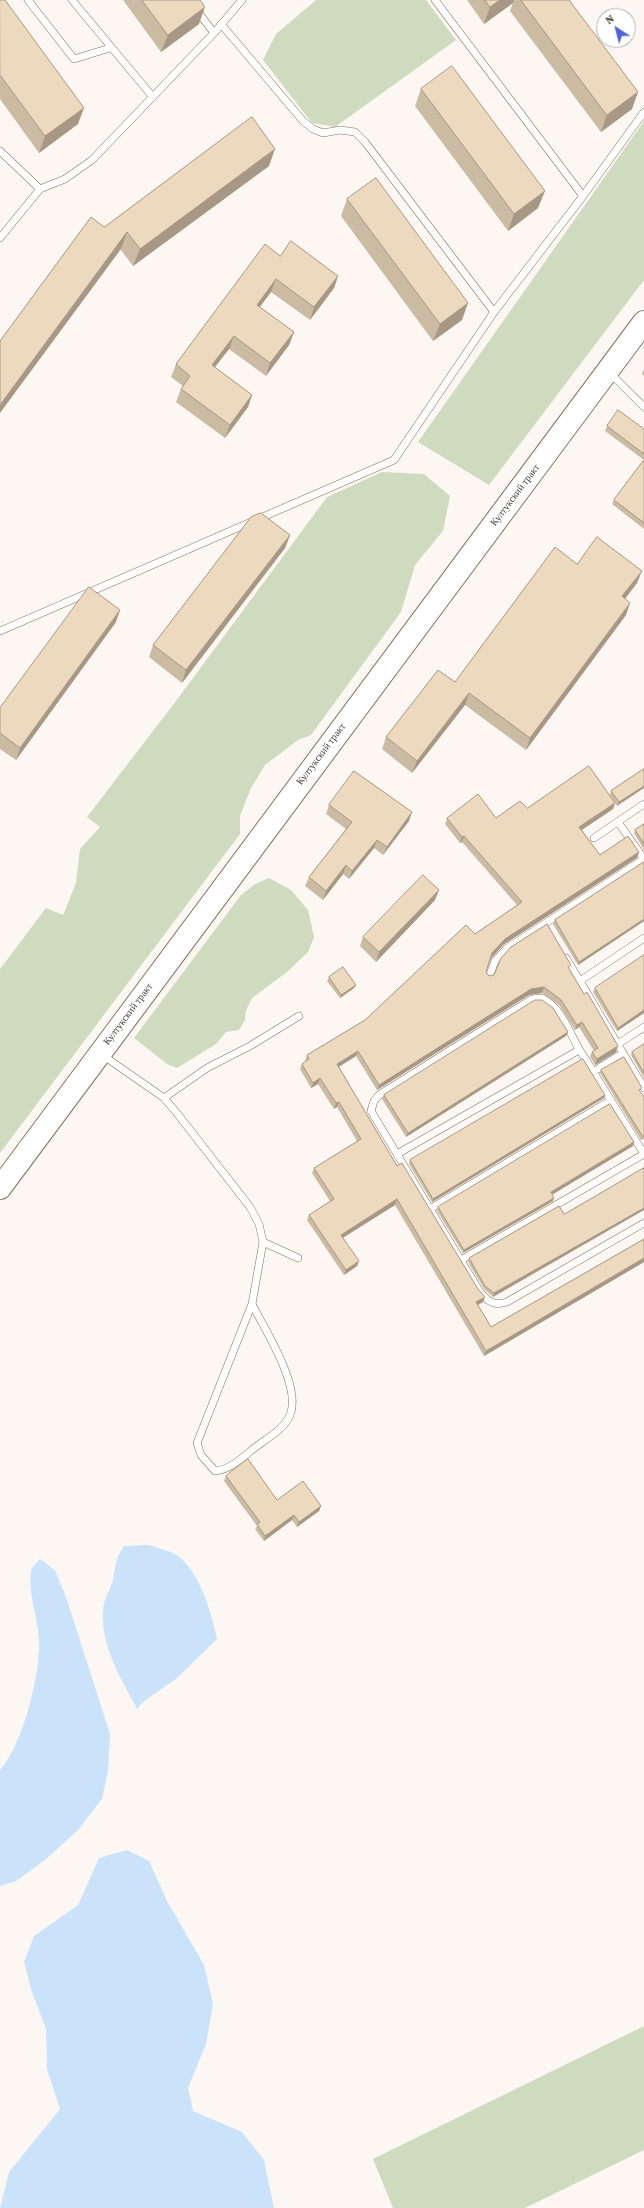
<!DOCTYPE html>
<meta charset="utf-8">
<style>
body{margin:0}
#map{position:relative;width:644px;height:2208px;overflow:hidden;background:#fcf7f2;font-family:"Crimson Pro",serif}
canvas{display:block}
.north{position:absolute;left:596px;top:8px;width:40px;height:40px;box-sizing:border-box;background:#fff;border:1px solid #b4b1ad;border-radius:50%;rotate:324deg;font-size:11px;font-weight:700;line-height:16px;text-align:center;color:#433b31}
.north::after{content:'';display:block;margin:auto;width:14px;height:18px;background:#4f62d8;clip-path:polygon(50% 0,100% 100%,50% 72%,0 100%)}
</style>
<div id="map">
<canvas width="644" height="2208"></canvas>
<div class="north">N</div>
</div>
<script>
const ctx = document.querySelector('canvas').getContext('2d');
ctx.lineJoin = 'round';
function fill(path, color) { ctx.fillStyle = color; ctx.fill(path, 'evenodd'); }
function trace(path, color, width, dash) { ctx.strokeStyle = color; ctx.lineWidth = width; ctx.lineCap = dash ? 'butt' : 'round'; ctx.setLineDash(dash || []); ctx.stroke(path); }
function label(font, color, halo, rows, align = 'center') {
  ctx.font = font + ' "Crimson Pro",serif'; ctx.lineWidth = 3.5; ctx.setLineDash([]); ctx.textBaseline = 'middle'; ctx.strokeStyle = halo; ctx.fillStyle = color; for (const [text, x, y, turn = 0] of rows) {
    ctx.save(); ctx.translate(x, y); ctx.rotate((+turn || 0) * Math.PI / 180); ctx.textAlign = isNaN(turn) ? turn : align; if (halo) ctx.strokeText(text, 0, 0); ctx.fillText(text, 0, 0); ctx.restore();
  }
}
const green = new Path2D(`
 M 316,0 L 426,0 L 456,40 L 335,127 L 312,123 L 263,60 L 276,34 Z
 M 644,121 L 644,280 L 489,485 L 418,442 Z
 M 382,472 L 424,474 L 450,496 L 443,531 L 415,565 L 401,612 L 311,735 L 298,740 L 265,765 L 251,788 L 240,816 L 240,834 L 0,1153 L 0,969 L 46,908 L 63,915 L 76,883 L 80,849 L 100,827 L 87,817 L 176,701 L 327,497 Z
 M 269,878 L 291,890 L 308,910 L 314,937 L 308,952 L 287,972 L 252,998 L 246,1011 L 245,1020 L 239,1030 L 226,1032 L 216,1044 L 177,1068 L 167,1064 L 134,1038 L 241,895 L 255,884 Z
 M 644,2026 L 644,2150 L 525,2208 L 393,2208 L 373,2159 Z`);
const water = new Path2D(`
 M 149,1545 C 157,1548 171,1551 178,1556 C 201,1575 211,1611 217,1639 L 177,1678 L 143,1702 L 137,1709 C 121,1678 100,1646 103,1609 C 104,1599 110,1590 113,1580 C 116,1565 115,1560 124,1546 Z
 M 40,1559 L 55,1570 L 66,1597 L 110,1734 L 108,1771 L 102,1799 L 77,1831 L 45,1860 L 16,1881 L 0,1886 L 0,1770 C 23,1744 40,1676 39,1641 C 38,1618 28,1594 31,1571 C 32,1567 37,1562 40,1559 Z
 M 127,1850 L 149,1861 L 167,1901 L 204,1965 L 213,2004 L 206,2044 L 188,2088 L 193,2111 L 242,2132 L 264,2160 L 274,2208 L 0,2208 L 9,2172 L 60,2109 L 47,2069 L 46,2029 L 32,1992 L 24,1962 L 34,1936 L 78,1905 L 99,1858 Z`);
const lane = new Path2D(`
 M 28,0 L 74,59 L 110,48
 M 72,0 L 152,96
 M 189,0 L 214,33
 M 221,24 L 303,121 L 313,129 L 323,133 L 340,130 L 355,132 L 365,142 L 494,312
 M 0,151 L 40,189 L 0,238
 M 40,189 L 65,179 L 92,160 L 214,33 L 242,0
 M 583,196 L 644,112
 M 609,372 L 644,407
 M 0,631 L 394,460 L 494,312 L 583,196 L 435,0
 M 618,822 L 644,859
 M 594,838 L 644,804
 M 566,958 L 644,1088
 M 489,977 L 495,961 L 506,949 L 644,859
 M 580,981 L 644,938
 M 618,1044 L 644,1027
 M 101,1054 L 164,1098 L 176,1112 L 250,1207 L 259,1224 L 263,1242 L 252,1304 L 197,1443 L 201,1455 L 215,1471 C 231,1470 245,1455 257,1446 C 269,1437 284,1429 290,1415 C 302,1387 265,1330 252,1304
 M 593,1072 L 623,1053
 M 164,1098 L 207,1068 L 250,1046 L 299,1016
 M 397,1154 L 579,1050
 M 644,1154 C 623,1120 602,1086 581,1052 C 569,1033 563,1009 542,998 L 532,999 L 379,1095 L 374,1101 L 371,1111 L 480,1292 C 488,1302 495,1306 507,1302 L 644,1223
 M 430,1209 L 611,1100
 M 263,1242 L 298,1258
 M 461,1260 L 644,1154`);
const primary = new Path2D(`
 M 0,1188 L 644,322`);
const wall = new Path2D(`
 M 0,0 L 78,124 L 39,153 L 0,99 Z
 M 123,0 L 200,0 L 199,24 L 161,52 Z
 M 467,0 L 514,0 L 513,3 L 484,24 Z
 M 514,0 L 569,0 L 632,109 L 601,132 L 510,11 Z
 M 421,89 L 538,208 L 508,231 L 415,106 Z
 M 269,166 L 133,266 L 104,227 Z
 M 347,199 L 462,320 L 433,341 L 341,216 Z
 M 280,256 L 338,276 L 334,288 L 310,320 L 271,292 L 260,307 L 294,332 L 289,345 L 266,376 L 229,349 L 215,367 L 252,395 L 248,407 L 225,438 L 176,402 L 181,389 L 183,386 L 171,377 L 176,364 Z
 M 644,369 L 644,376 L 642,374 Z
 M 607,426 L 644,429 L 644,460 L 605,431 Z
 M 644,460 L 644,529 L 612,504 L 614,500 Z
 M 290,535 L 285,548 L 182,683 L 149,657 L 153,645 Z
 M 577,564 L 637,583 L 625,599 L 626,615 L 526,750 L 465,705 L 412,773 L 382,749 L 386,737 L 455,682 Z
 M 116,622 L 16,760 L 0,749 L 0,708 Z
 M 644,769 L 617,806 L 610,795 L 611,791 Z
 M 615,803 L 613,809 L 582,830 L 600,855 L 639,852 L 637,858 L 503,945 L 491,959 L 486,972 L 489,976 L 570,970 L 616,1052 L 595,1065 L 590,1057 L 592,1052 L 594,1051 L 579,1027 L 575,1030 L 559,1005 L 542,993 L 529,995 L 377,1090 L 356,1056 L 339,1067 L 397,1166 L 483,1302 L 478,1305 L 491,1327 L 644,1239 L 644,1262 L 484,1356 L 395,1205 L 343,1238 L 357,1266 L 344,1275 L 307,1220 L 309,1215 L 330,1201 L 312,1173 L 314,1168 L 357,1141 L 337,1107 L 334,1109 L 318,1084 L 311,1088 L 300,1069 L 302,1064 L 305,1062 L 305,1061 L 307,1055 L 365,1020 L 475,934 L 517,905 L 462,842 L 460,843 L 445,824 L 447,818 L 496,818 L 527,808 Z
 M 329,805 L 409,821 L 383,855 L 374,848 L 349,879 L 343,874 L 323,900 L 305,886 L 309,877 L 346,829 L 326,814 Z
 M 644,824 L 644,850 L 634,833 L 635,830 Z
 M 644,862 L 644,921 L 578,965 L 553,924 L 555,920 Z
 M 435,900 L 376,962 L 360,946 L 363,937 Z
 M 329,977 L 356,985 L 354,988 L 340,998 L 327,981 Z
 M 595,988 L 644,1013 L 617,1031 L 593,992 Z
 M 568,1032 L 566,1036 L 406,1137 L 382,1099 L 384,1095 Z
 M 644,1044 L 644,1078 L 631,1055 L 632,1052 Z
 M 601,1070 L 640,1092 L 644,1097 L 644,1139 L 641,1140 L 600,1073 Z
 M 604,1098 L 432,1202 L 409,1164 L 410,1160 Z
 M 633,1146 L 552,1194 L 553,1201 L 463,1253 L 437,1211 L 438,1207 Z
 M 559,1206 L 493,1297 L 484,1289 L 468,1262 L 469,1258 Z
 M 226,1476 L 277,1500 L 321,1506 L 319,1511 L 297,1527 L 292,1520 L 264,1541 L 255,1529 L 257,1526 L 224,1481 Z`);
const shadedWall = new Path2D(`
 M 500,0 L 514,0 L 513,3 L 484,24 L 490,7 Z
 M 205,7 L 199,24 L 161,52 L 168,35 Z
 M 638,92 L 632,109 L 601,132 L 607,115 Z
 M 84,108 L 78,124 L 39,153 L 45,136 Z
 M 275,149 L 269,166 L 133,266 L 140,249 Z
 M 545,191 L 538,208 L 508,231 L 514,214 Z
 M 127,232 L 121,249 L 0,413 L 0,405 Z
 M 338,276 L 334,288 L 310,320 L 314,307 Z
 M 276,279 L 271,292 L 252,317 L 257,305 Z
 M 468,303 L 462,320 L 433,341 L 440,324 Z
 M 294,332 L 289,345 L 266,376 L 270,363 Z
 M 234,336 L 229,349 L 207,377 L 212,365 Z
 M 252,395 L 248,407 L 225,438 L 230,425 Z
 M 290,535 L 285,548 L 182,683 L 186,670 Z
 M 642,571 L 637,583 L 617,609 L 622,596 Z
 M 630,603 L 626,615 L 526,750 L 530,738 Z
 M 120,610 L 116,622 L 16,760 L 20,748 Z
 M 469,693 L 465,705 L 412,773 L 417,761 Z
 M 644,786 L 644,788 L 617,806 L 619,802 Z
 M 615,803 L 613,809 L 577,833 L 579,827 Z
 M 412,812 L 409,821 L 383,855 L 387,847 Z
 M 464,836 L 462,842 L 460,843 L 462,837 Z
 M 377,840 L 374,848 L 349,879 L 352,871 Z
 M 639,852 L 637,858 L 503,945 L 490,959 L 492,953 L 505,939 Z
 M 346,865 L 343,874 L 323,900 L 326,891 Z
 M 439,890 L 435,900 L 376,962 L 379,952 Z
 M 644,919 L 644,921 L 578,965 L 579,962 Z
 M 356,985 L 354,988 L 340,998 L 341,995 Z
 M 544,987 L 542,993 L 529,995 L 377,1090 L 379,1085 L 531,989 Z
 M 644,1010 L 644,1013 L 617,1031 L 618,1028 Z
 M 582,1022 L 579,1027 L 575,1030 L 577,1025 Z
 M 568,1032 L 566,1036 L 406,1137 L 408,1133 Z
 M 618,1046 L 616,1052 L 595,1065 L 597,1059 Z
 M 358,1051 L 356,1056 L 335,1069 L 337,1064 Z
 M 320,1078 L 318,1084 L 311,1088 L 313,1083 Z
 M 605,1095 L 604,1098 L 432,1202 L 433,1199 Z
 M 339,1102 L 337,1107 L 334,1109 L 336,1103 Z
 M 634,1142 L 633,1146 L 550,1196 L 551,1192 Z
 M 554,1198 L 553,1201 L 463,1253 L 464,1250 Z
 M 397,1199 L 395,1205 L 339,1240 L 341,1235 Z
 M 644,1208 L 644,1210 L 493,1297 L 494,1293 Z
 M 644,1258 L 644,1262 L 484,1356 L 486,1351 Z
 M 359,1261 L 357,1266 L 344,1275 L 346,1270 Z
 M 485,1297 L 483,1302 L 474,1307 L 476,1302 Z
 M 321,1506 L 319,1511 L 297,1527 L 299,1522 Z
 M 294,1515 L 292,1520 L 264,1541 L 265,1536 Z`);
const building = new Path2D(`
 M 0,0 L 5,0 L 84,108 L 45,136 L 0,75 Z
 M 142,0 L 200,0 L 205,7 L 168,35 Z
 M 485,0 L 500,0 L 490,7 Z
 M 521,0 L 569,0 L 638,92 L 607,115 Z
 M 452,66 L 545,191 L 514,214 L 421,89 Z
 M 252,117 L 275,149 L 140,249 L 127,232 L 0,405 L 0,341 L 91,217 L 104,227 Z
 M 376,178 L 468,303 L 440,324 L 347,199 Z
 M 291,241 L 338,276 L 314,307 L 276,279 L 257,305 L 294,332 L 270,363 L 234,336 L 212,365 L 252,395 L 230,425 L 181,389 L 190,376 L 176,364 L 265,244 L 280,256 Z
 M 618,410 L 644,429 L 644,454 L 607,426 Z
 M 644,460 L 644,523 L 614,500 Z
 M 261,513 L 290,535 L 186,670 L 153,645 L 251,517 Z
 M 597,537 L 642,571 L 622,596 L 630,603 L 530,738 L 469,693 L 417,761 L 386,737 L 438,670 L 455,682 L 555,547 L 577,564 Z
 M 89,587 L 120,610 L 20,748 L 0,733 L 0,708 Z
 M 589,766 L 615,803 L 579,827 L 600,855 L 628,836 L 639,852 L 505,939 L 492,953 L 486,972 L 489,976 L 494,975 L 501,958 L 511,947 L 547,924 L 571,965 L 568,967 L 584,994 L 587,992 L 618,1046 L 597,1059 L 592,1052 L 598,1048 L 582,1022 L 577,1025 L 561,1000 L 544,987 L 531,989 L 379,1085 L 358,1051 L 337,1064 L 397,1166 L 402,1163 L 478,1289 L 485,1297 L 476,1302 L 491,1327 L 644,1239 L 644,1258 L 486,1351 L 397,1199 L 341,1235 L 359,1261 L 346,1270 L 309,1215 L 334,1199 L 314,1168 L 361,1139 L 339,1102 L 336,1103 L 320,1078 L 313,1083 L 302,1064 L 309,1059 L 307,1055 L 365,1020 L 466,925 L 475,934 L 522,902 L 464,836 L 462,837 L 447,818 L 478,794 L 496,818 L 520,801 L 527,808 Z
 M 644,769 L 644,786 L 619,802 L 611,791 Z
 M 354,771 L 412,812 L 387,847 L 377,840 L 352,871 L 346,865 L 326,891 L 309,877 L 352,822 L 329,805 Z
 M 644,824 L 644,844 L 635,830 Z
 M 644,862 L 644,919 L 579,962 L 555,920 Z
 M 423,875 L 439,890 L 379,952 L 363,937 Z
 M 644,955 L 644,1010 L 618,1028 L 595,988 Z
 M 343,967 L 356,985 L 341,995 L 329,977 Z
 M 535,1000 L 542,1000 L 553,1008 L 568,1032 L 408,1133 L 384,1095 Z
 M 644,1044 L 644,1073 L 632,1052 Z
 M 624,1057 L 642,1088 L 639,1090 L 644,1097 L 644,1136 L 643,1137 L 601,1070 Z
 M 583,1059 L 605,1095 L 433,1199 L 410,1160 Z
 M 610,1104 L 634,1142 L 551,1192 L 554,1198 L 464,1250 L 438,1207 Z
 M 644,1168 L 644,1208 L 494,1293 L 485,1286 L 469,1258 L 559,1206 L 564,1214 Z
 M 248,1459 L 277,1500 L 303,1481 L 321,1506 L 299,1522 L 294,1515 L 265,1536 L 257,1524 L 260,1522 L 226,1476 Z`);
const streetNames = [
 ["Култукский тракт",515,495,-53],
 ["Култукский тракт",321,754,-53],
 ["Култукский тракт",128,1014,-53]
];
fill(green, '#cfdbbe');
fill(water, '#cbe2fb');
trace(lane, '#84715a', 8);
trace(primary, '#84715a', 24);
trace(lane, '#fff', 7);
trace(primary, '#fff', 22);
fill(wall, '#ccbba3');
fill(shadedWall, '#a69885');
fill(building, '#edd9be');
trace(building, '#a69885', 1);
label('10px', '#433b31', '#fff', streetNames);
</script>
